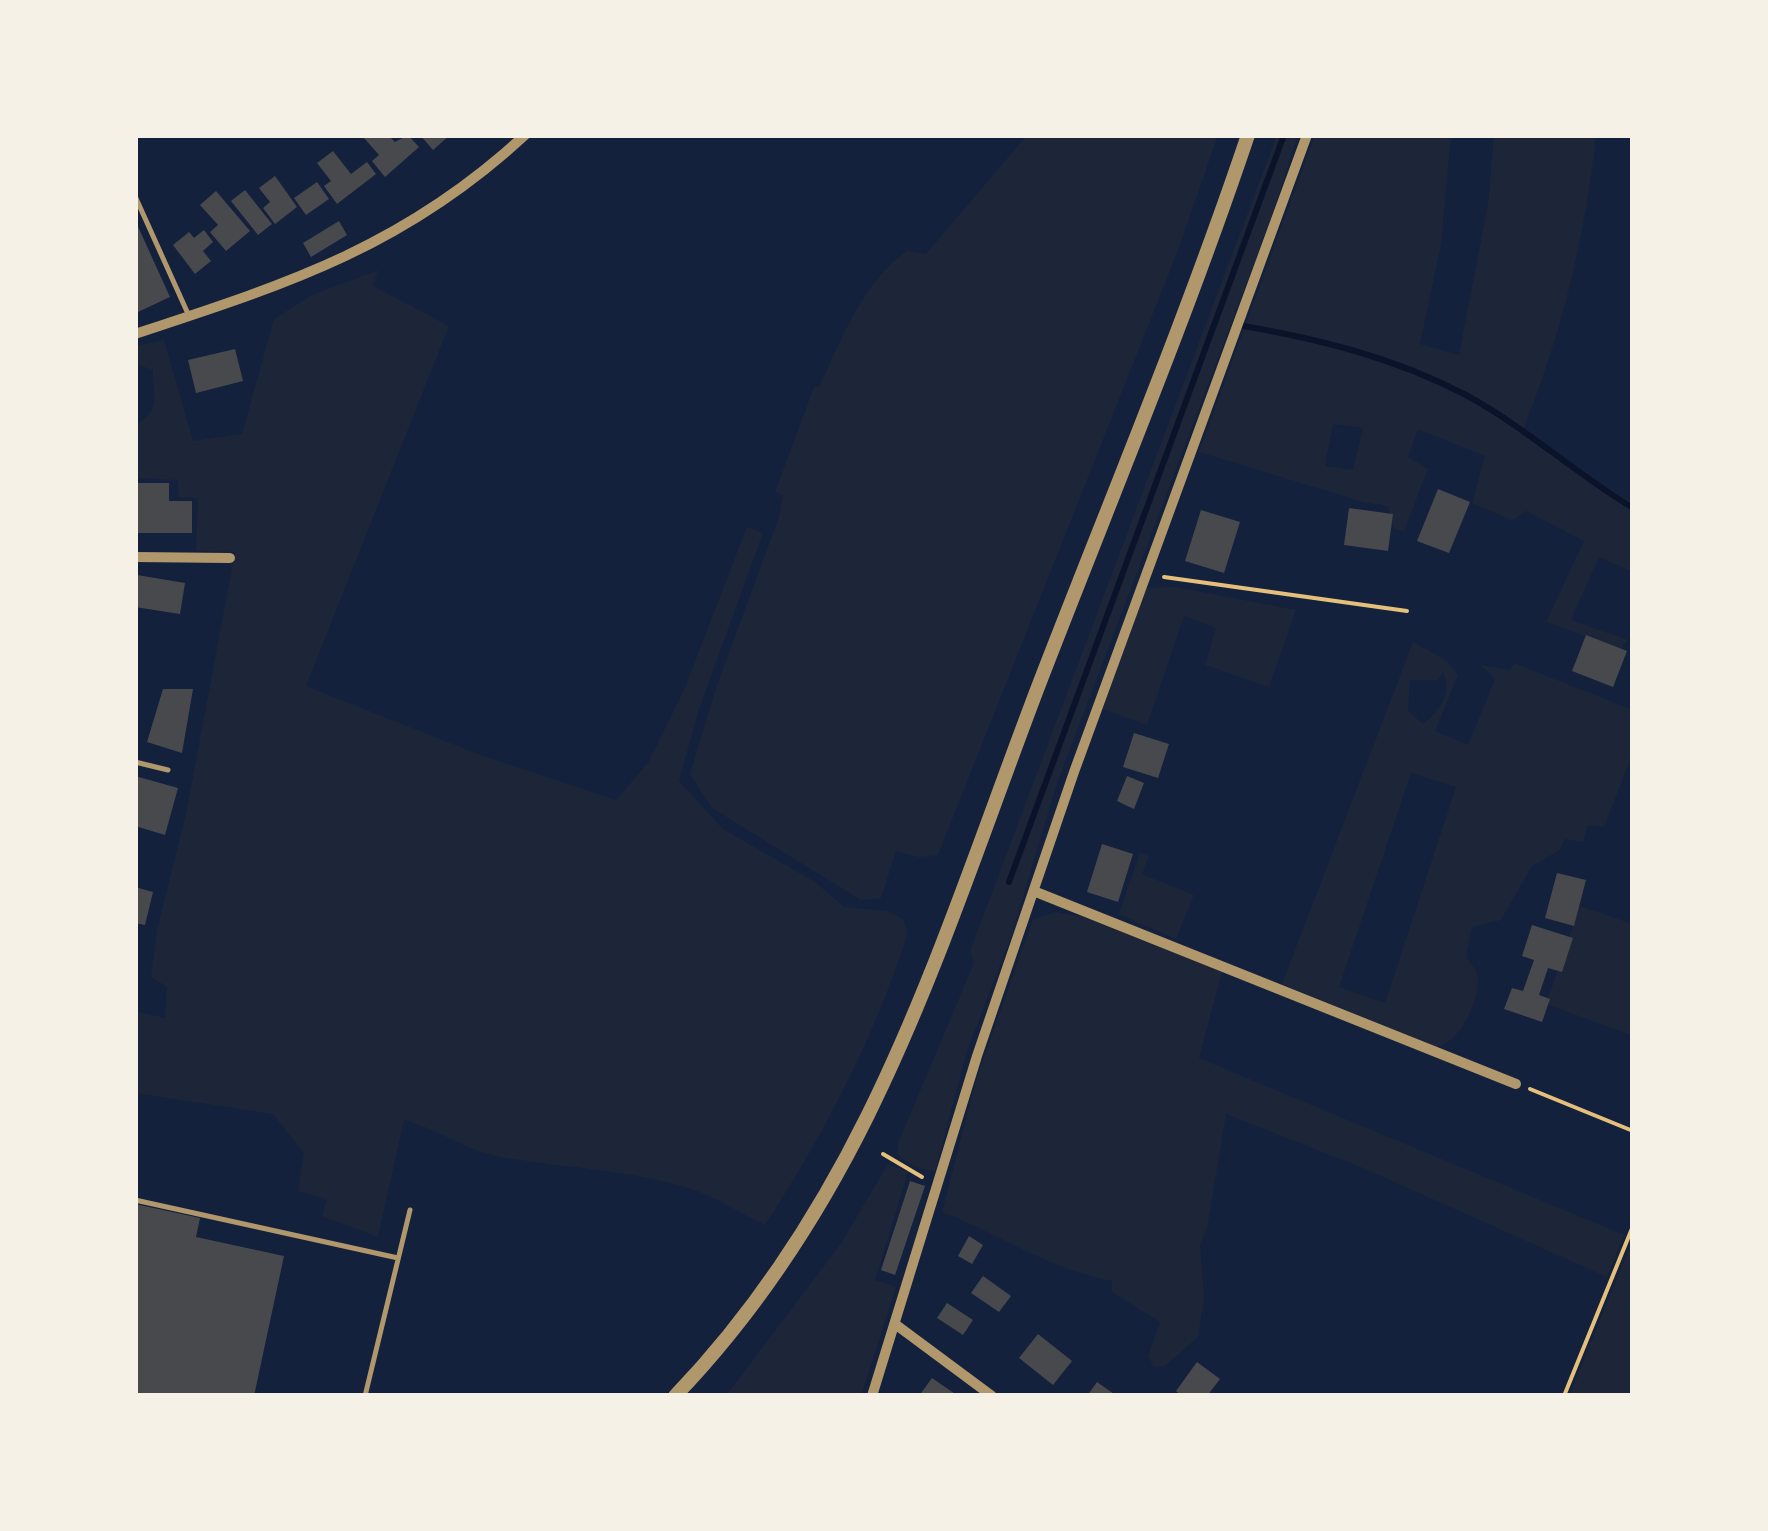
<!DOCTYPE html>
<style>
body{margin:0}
#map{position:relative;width:1768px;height:1531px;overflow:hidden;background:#14213d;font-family:Karla,sans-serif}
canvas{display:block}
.frame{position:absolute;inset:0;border:138px solid #f6f1e7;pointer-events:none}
</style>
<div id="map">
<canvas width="1768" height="1531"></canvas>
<div class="frame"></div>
</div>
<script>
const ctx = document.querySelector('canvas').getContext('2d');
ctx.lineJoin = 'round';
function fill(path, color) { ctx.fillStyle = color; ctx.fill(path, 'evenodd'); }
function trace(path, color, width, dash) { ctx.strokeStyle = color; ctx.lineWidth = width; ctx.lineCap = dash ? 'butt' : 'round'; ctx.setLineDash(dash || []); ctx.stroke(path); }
const green = new Path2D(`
 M 1027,135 L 1218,135 L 1177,253 L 938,855 L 919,857 L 896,851 L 881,898 L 861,900 L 712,808 L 690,774 L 716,688 L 779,517 L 783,495 L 775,492 L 814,387 L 819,387 C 842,338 862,283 907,251 L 926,254 Z
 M 1277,135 L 1298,135 L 1270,221 L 1056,786 L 1012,934 L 967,1051 L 935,1171 C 920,1170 907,1164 897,1153 L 898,1143 L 974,963 L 970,951 Z
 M 1315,135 L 1451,135 L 1441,244 L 1420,344 L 1459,355 L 1488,204 L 1494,135 L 1596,135 C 1585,238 1561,338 1521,434 L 1633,503 L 1633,572 L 1599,557 L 1571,620 L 1628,640 L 1620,649 L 1546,622 L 1584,541 L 1526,511 L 1512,520 L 1472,503 L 1485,456 L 1418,429 L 1408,457 L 1428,469 L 1404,531 L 1394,529 L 1388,506 L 1363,502 L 1199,452 ZM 1333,424 L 1363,428 L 1353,470 L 1325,466 Z
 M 378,270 L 373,286 L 449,326 L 306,686 L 483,756 L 616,800 L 648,763 L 684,690 L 747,527 L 763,533 L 699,709 L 679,781 L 723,829 L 815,882 L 844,907 L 887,911 L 903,919 L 908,933 C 874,1038 825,1133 765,1225 C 740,1213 716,1197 689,1188 C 626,1169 561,1168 497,1156 C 463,1149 437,1129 404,1120 L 378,1237 L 322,1216 L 327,1199 L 298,1191 L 304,1153 L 273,1114 L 135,1093 L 135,1011 L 165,1018 L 167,987 L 151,977 L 157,930 L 186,814 L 235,552 L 196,551 L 198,498 L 179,497 L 177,480 L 135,478 L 135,426 C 163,408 152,399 153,370 L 135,364 L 135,346 L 164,340 L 193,441 L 242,434 L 274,319 L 312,295 Z
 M 1175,587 L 1296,610 L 1269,687 L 1205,665 L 1216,628 L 1184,616 L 1147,725 L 1102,709 L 1145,588 Z
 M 1413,642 L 1447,661 L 1458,675 L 1435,731 L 1468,745 L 1495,679 L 1481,665 L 1510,670 L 1514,663 L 1633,710 L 1633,753 L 1604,827 L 1588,825 L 1583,842 L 1565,839 L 1560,850 L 1532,866 L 1501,920 L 1472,927 L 1466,956 C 1470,963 1477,970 1478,978 C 1480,1000 1459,1043 1437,1047 L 1282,984 ZM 1443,672 C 1453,694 1439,711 1423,724 L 1408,711 L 1410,680 L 1438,680 ZM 1411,773 L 1456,787 L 1385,1003 L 1339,987 Z
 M 1140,853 L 1149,856 L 1142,874 L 1194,895 L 1176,939 L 1119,914 Z
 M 1580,906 L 1633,924 L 1633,1036 L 1546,1004 Z
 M 1056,912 L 1097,920 L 1222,972 L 1199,1058 L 1624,1235 L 1607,1277 L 1363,1168 L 1226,1114 L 1207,1229 L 1200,1244 L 1204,1298 L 1198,1337 L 1165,1366 L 1154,1367 L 1148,1356 L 1160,1322 L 1112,1292 L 1112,1281 C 1051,1270 999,1234 942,1212 L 977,1077 L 1033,919 Z
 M 888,1164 L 908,1172 L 875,1280 L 896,1287 L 861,1396 L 726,1396 L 842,1242 Z
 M 1633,1239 L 1633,1396 L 1569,1396 Z`);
const stream = new Path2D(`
 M 1238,325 C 1319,339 1393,357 1466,395 C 1525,427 1576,474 1633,508
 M 1009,882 L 1284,135`);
const building = new Path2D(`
 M 368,135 L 388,135 L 395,142 L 408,135 L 419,147 L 385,177 L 372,161 L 379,155 L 364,138 Z
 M 420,135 L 450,135 L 433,150 Z
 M 333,151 L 351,174 L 367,162 L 376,174 L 337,204 L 324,186 L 331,181 L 317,163 Z
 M 275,176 L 297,207 L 275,224 L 263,208 L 270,202 L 259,188 Z
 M 317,182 L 329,199 L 306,215 L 294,198 Z
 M 245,190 L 272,224 L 258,235 L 231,201 Z
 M 216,191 L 250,231 L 226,251 L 210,232 L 218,225 L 200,205 Z
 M 135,220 L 170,297 L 138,312 L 135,304 Z
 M 339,221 L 347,235 L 311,257 L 303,243 Z
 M 204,230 L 213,242 L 203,251 L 211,261 L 195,274 L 173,245 L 189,232 L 194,238 Z
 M 235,349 L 243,381 L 196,393 L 188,360 Z
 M 135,483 L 169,483 L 169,501 L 192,501 L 192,533 L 138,533 Z
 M 1438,489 L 1470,502 L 1449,553 L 1417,541 Z
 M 1349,508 L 1393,514 L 1388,551 L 1344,545 Z
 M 1201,510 L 1240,522 L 1224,573 L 1185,561 Z
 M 137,575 L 185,583 L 180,614 L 135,607 Z
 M 1586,635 L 1627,651 L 1613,687 L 1572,671 Z
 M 163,689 L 193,689 L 182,753 L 147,742 Z
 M 1134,733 L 1169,744 L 1158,778 L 1123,767 Z
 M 135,776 L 178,788 L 165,835 L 135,826 Z
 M 1127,776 L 1144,783 L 1134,809 L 1117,801 Z
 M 1102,844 L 1133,854 L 1118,902 L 1087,892 Z
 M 1557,873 L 1586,880 L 1574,926 L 1545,918 Z
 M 135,887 L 153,892 L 145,925 L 135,923 Z
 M 1532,925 L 1573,938 L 1562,972 L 1548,968 L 1539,995 L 1550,999 L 1542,1022 L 1504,1009 L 1512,988 L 1523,991 L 1534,960 L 1522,956 Z
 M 910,1181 L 925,1186 L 895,1275 L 881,1270 Z
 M 135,1204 L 200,1218 L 196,1237 L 284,1256 L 254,1396 L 135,1396 Z
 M 969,1236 L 983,1245 L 972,1264 L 958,1256 Z
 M 983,1276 L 1011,1296 L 999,1312 L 971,1293 Z
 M 947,1303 L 973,1320 L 963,1335 L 937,1318 Z
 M 1038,1334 L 1072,1361 L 1053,1385 L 1019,1358 Z
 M 1197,1362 L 1220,1379 L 1207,1396 L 1182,1396 L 1176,1391 Z
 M 932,1378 L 958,1396 L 919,1396 Z
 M 1097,1382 L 1117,1396 L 1087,1396 Z`);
const path = new Path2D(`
 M 1164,577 L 1407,611
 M 1530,1089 L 1633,1131
 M 883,1154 L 922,1177
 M 1564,1396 L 1633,1226`);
const service = new Path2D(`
 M 135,196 L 189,316
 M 135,762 L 168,770
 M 135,1200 L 398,1258
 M 365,1396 L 410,1210`);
const minor = new Path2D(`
 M 135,334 C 287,284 404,247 525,135
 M 135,557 L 230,558
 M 1036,892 L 1516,1084
 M 895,1324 L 992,1396
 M 872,1396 L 977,1056 L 1074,772 L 1307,135`);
const tertiary = new Path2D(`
 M 675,1396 C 871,1192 940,944 1038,687 C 1109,503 1185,322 1248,135`);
fill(green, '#1d2539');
trace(stream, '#0b132b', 6);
fill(building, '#48494c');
trace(path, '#e5c07b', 4);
trace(service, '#b1986c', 5);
trace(minor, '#b1986c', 10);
trace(tertiary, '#b1986c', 14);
</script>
